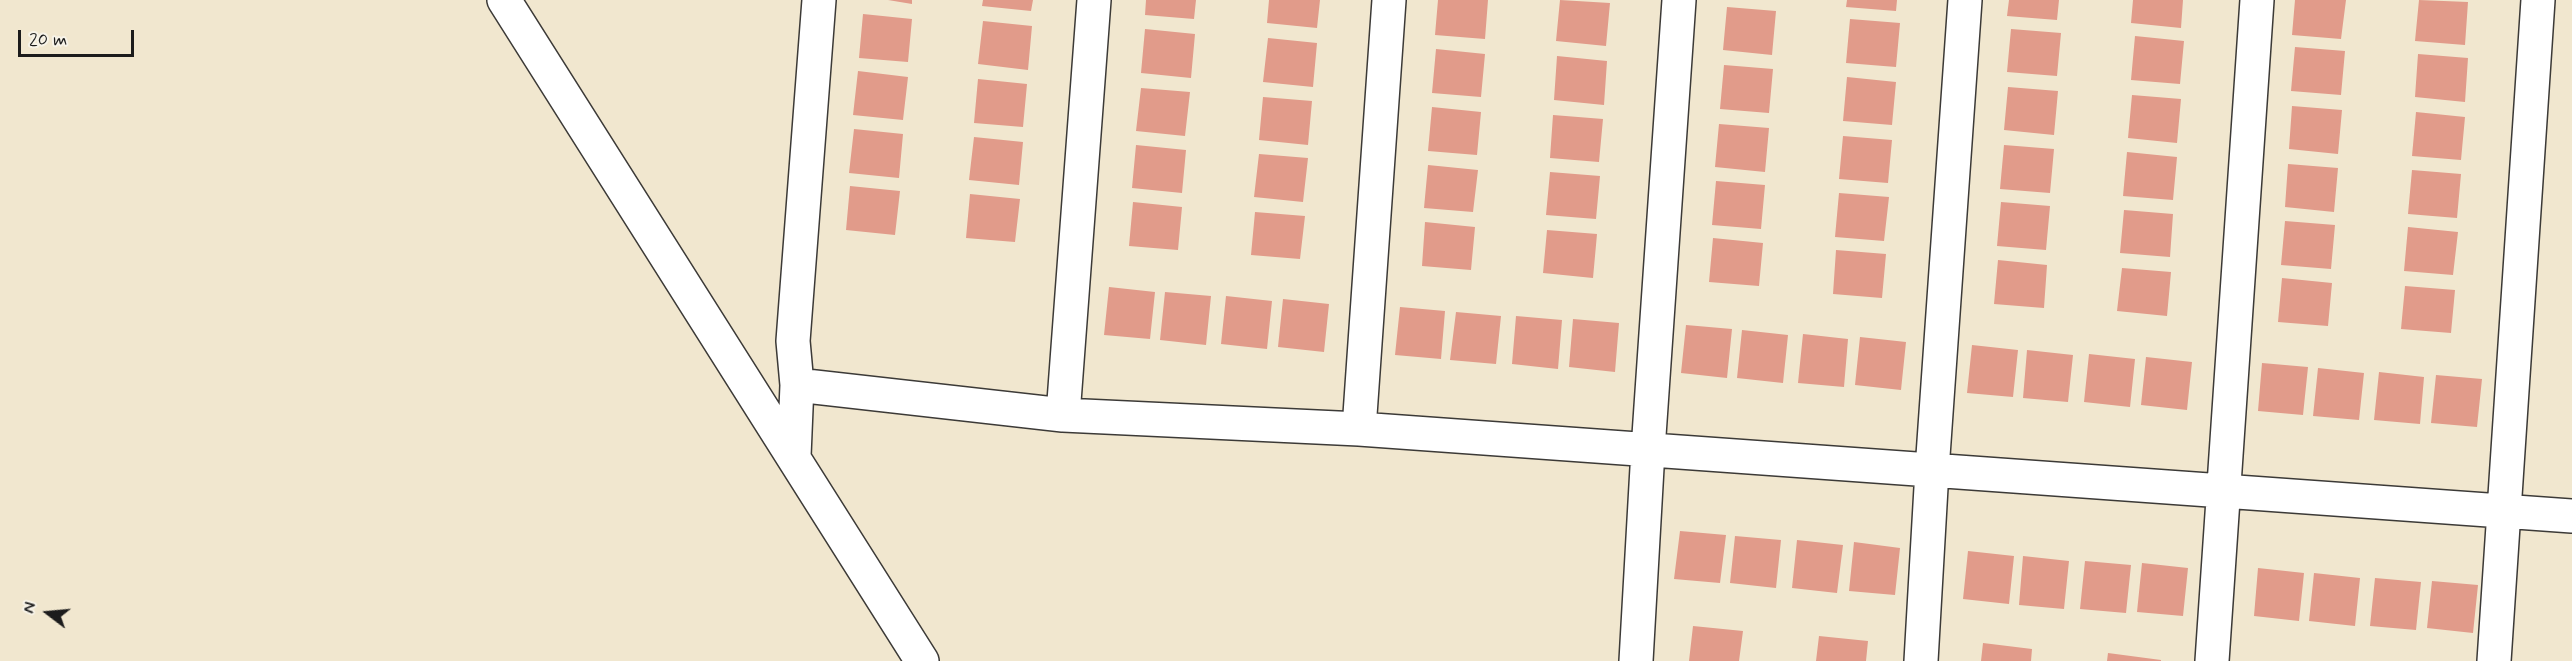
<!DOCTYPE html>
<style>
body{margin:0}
#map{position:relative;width:2572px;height:661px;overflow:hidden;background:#f1e7cf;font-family:Mynerve,sans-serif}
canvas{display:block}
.north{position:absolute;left:18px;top:583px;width:60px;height:60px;-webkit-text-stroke:4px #f7f3e8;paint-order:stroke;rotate:286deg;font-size:16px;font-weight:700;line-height:24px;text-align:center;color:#1c1c1c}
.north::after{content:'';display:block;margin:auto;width:21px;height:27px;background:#1c1c1c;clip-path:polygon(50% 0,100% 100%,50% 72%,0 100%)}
.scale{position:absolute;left:18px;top:30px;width:116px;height:27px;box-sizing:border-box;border:3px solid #1c1c1c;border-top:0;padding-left:8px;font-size:18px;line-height:21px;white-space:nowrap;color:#1c1c1c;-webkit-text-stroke:4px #f7f3e8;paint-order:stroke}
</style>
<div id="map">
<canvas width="2572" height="661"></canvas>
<div class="north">N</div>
<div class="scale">20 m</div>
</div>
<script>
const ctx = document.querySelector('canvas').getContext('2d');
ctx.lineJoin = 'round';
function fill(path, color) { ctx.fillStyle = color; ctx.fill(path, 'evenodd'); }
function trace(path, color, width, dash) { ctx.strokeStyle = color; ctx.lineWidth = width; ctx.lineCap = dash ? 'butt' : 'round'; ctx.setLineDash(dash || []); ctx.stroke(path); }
const building = new Path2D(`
 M 888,0 L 912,0 L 912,4 Z
 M 983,0 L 1033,0 L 1031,11 L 982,6 Z
 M 1146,0 L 1196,0 L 1194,19 L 1145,15 Z
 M 1269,0 L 1320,0 L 1317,28 L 1267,23 Z
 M 1438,0 L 1488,0 L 1485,39 L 1435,35 Z
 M 1560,0 L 1610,3 L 1606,46 L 1556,41 Z
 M 1847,0 L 1897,0 L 1896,11 L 1846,7 Z
 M 2009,0 L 2059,0 L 2057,20 L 2007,16 Z
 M 2133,0 L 2183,0 L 2181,28 L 2131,23 Z
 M 2295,0 L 2346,0 L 2341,39 L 2292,35 Z
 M 2419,0 L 2468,2 L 2465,45 L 2415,41 Z
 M 1727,7 L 1776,11 L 1772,55 L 1723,50 Z
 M 863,14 L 912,19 L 908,62 L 859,58 Z
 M 1850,19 L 1900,23 L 1896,67 L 1846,63 Z
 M 983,21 L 1032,26 L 1028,70 L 978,64 Z
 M 1145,29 L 1195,34 L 1191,78 L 1141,73 Z
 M 2011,29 L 2061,33 L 2057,76 L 2007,72 Z
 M 2135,36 L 2184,41 L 2180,84 L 2131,80 Z
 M 1268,38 L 1317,43 L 1313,87 L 1263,82 Z
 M 2295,47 L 2345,51 L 2341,95 L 2291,91 Z
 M 1436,49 L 1485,54 L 1481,97 L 1432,93 Z
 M 2418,54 L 2468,58 L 2465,102 L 2415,97 Z
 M 1557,56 L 1607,61 L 1604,105 L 1554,100 Z
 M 1724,65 L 1773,69 L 1769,113 L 1720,109 Z
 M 858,71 L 908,77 L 903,120 L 853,115 Z
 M 1847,77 L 1896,82 L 1892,125 L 1843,121 Z
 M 978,79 L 1027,84 L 1023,127 L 974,123 Z
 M 2008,87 L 2058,91 L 2054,135 L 2004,130 Z
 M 1141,88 L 1190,92 L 1185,136 L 1136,131 Z
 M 2132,95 L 2181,99 L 2177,143 L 2128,138 Z
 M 1263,97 L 1312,101 L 1308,145 L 1259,140 Z
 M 2292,106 L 2342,110 L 2338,154 L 2289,149 Z
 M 1432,107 L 1481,112 L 1477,155 L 1428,151 Z
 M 2416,112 L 2465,117 L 2461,160 L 2412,156 Z
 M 1553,115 L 1603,119 L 1599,162 L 1550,158 Z
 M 1719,124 L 1769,128 L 1765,172 L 1715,167 Z
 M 854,129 L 903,134 L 899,178 L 849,173 Z
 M 1843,136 L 1892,140 L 1888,183 L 1839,179 Z
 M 974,137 L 1023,142 L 1019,185 L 969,180 Z
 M 1136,145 L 1186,150 L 1182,193 L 1132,188 Z
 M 2004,145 L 2054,149 L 2050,193 L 2000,189 Z
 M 2127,152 L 2177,157 L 2173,200 L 2123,196 Z
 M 1259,154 L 1308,158 L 1303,202 L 1254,197 Z
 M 2288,164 L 2338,168 L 2334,212 L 2285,207 Z
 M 1428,165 L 1478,170 L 1473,212 L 1424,208 Z
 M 2412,170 L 2461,174 L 2457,218 L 2408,214 Z
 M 1550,172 L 1600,176 L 1596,219 L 1546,215 Z
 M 1716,181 L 1765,185 L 1761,229 L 1712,225 Z
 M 850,186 L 900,191 L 895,235 L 846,230 Z
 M 1839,193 L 1889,197 L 1884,241 L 1835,237 Z
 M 970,194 L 1020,199 L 1015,242 L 966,238 Z
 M 1133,202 L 1182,207 L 1178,250 L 1129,246 Z
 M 2001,202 L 2050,206 L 2046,250 L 1997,246 Z
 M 2124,210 L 2173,214 L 2170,257 L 2120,253 Z
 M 1255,212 L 1305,216 L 1300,259 L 1251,255 Z
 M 2285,221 L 2335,225 L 2331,269 L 2281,265 Z
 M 1425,222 L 1475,227 L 1471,270 L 1422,266 Z
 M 2408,227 L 2458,232 L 2453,275 L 2404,271 Z
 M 1547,230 L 1597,234 L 1593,278 L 1543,273 Z
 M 1713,238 L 1763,243 L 1759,286 L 1709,282 Z
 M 1836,250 L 1886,254 L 1882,298 L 1833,294 Z
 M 1998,260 L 2047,265 L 2044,308 L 1994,304 Z
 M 2122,268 L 2171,272 L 2167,316 L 2117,311 Z
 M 2282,278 L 2332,283 L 2328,326 L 2278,322 Z
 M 2405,286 L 2455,290 L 2451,333 L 2401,329 Z
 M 1109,287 L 1155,292 L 1150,339 L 1104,335 Z
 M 1165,292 L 1211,296 L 1206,345 L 1160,340 Z
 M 1226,296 L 1272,301 L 1267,349 L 1221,344 Z
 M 1283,299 L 1329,304 L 1324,352 L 1278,347 Z
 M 1400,307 L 1445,311 L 1441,359 L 1395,355 Z
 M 1456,312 L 1501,316 L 1496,364 L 1450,360 Z
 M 1516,316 L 1562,320 L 1558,369 L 1512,364 Z
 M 1573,319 L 1619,323 L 1615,372 L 1569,367 Z
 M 1686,325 L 1732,329 L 1727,378 L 1681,373 Z
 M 1742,330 L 1788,335 L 1783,383 L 1737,378 Z
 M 1803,334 L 1848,339 L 1844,387 L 1798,383 Z
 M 1860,337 L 1906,342 L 1901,390 L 1855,385 Z
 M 1972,345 L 2018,350 L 2013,397 L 1967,393 Z
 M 2027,350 L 2073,355 L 2068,402 L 2023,398 Z
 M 2089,354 L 2135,359 L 2130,407 L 2084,402 Z
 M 2146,357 L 2192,362 L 2187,410 L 2141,405 Z
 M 2262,363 L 2308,367 L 2303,415 L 2258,411 Z
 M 2318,368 L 2364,373 L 2359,420 L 2313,416 Z
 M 2379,372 L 2424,377 L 2420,424 L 2374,420 Z
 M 2436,375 L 2482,379 L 2477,427 L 2431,423 Z
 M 1680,531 L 1726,535 L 1720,583 L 1674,579 Z
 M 1735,536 L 1781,540 L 1776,588 L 1730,583 Z
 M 1797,540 L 1843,545 L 1837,593 L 1792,588 Z
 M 1854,542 L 1900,548 L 1895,595 L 1849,591 Z
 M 1968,551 L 2014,556 L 2009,604 L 1963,599 Z
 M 2023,556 L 2069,561 L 2064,609 L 2019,605 Z
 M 2085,561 L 2131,565 L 2126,613 L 2080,609 Z
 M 2142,563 L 2188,568 L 2183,616 L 2137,612 Z
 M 2258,568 L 2304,573 L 2299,621 L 2254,616 Z
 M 2314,573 L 2360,578 L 2355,626 L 2309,621 Z
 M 2375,578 L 2421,582 L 2416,630 L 2370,626 Z
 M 2432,581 L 2478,585 L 2473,633 L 2427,628 Z
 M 1693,626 L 1743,631 L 1739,661 L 1689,661 Z
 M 1819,636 L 1868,641 L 1866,661 L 1816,661 Z
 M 1983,643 L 2032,649 L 2031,661 L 1981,661 Z
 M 2108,653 L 2161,660 L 2161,661 L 2107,661 Z`);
const minor = new Path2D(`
 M 504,0 L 922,661
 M 797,385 L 793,341 L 819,0
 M 1063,415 L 1094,0
 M 1359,429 L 1389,0
 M 794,456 L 797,385 L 1063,415 L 1359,429 L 2572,516
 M 1636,661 L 1648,450 L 1679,0
 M 1921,661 L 1932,470 L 1965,0
 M 2212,661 L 2257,0
 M 2494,661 L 2538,0`);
fill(building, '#e19b8a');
trace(minor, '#3c3a37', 36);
trace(minor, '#fff', 33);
</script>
